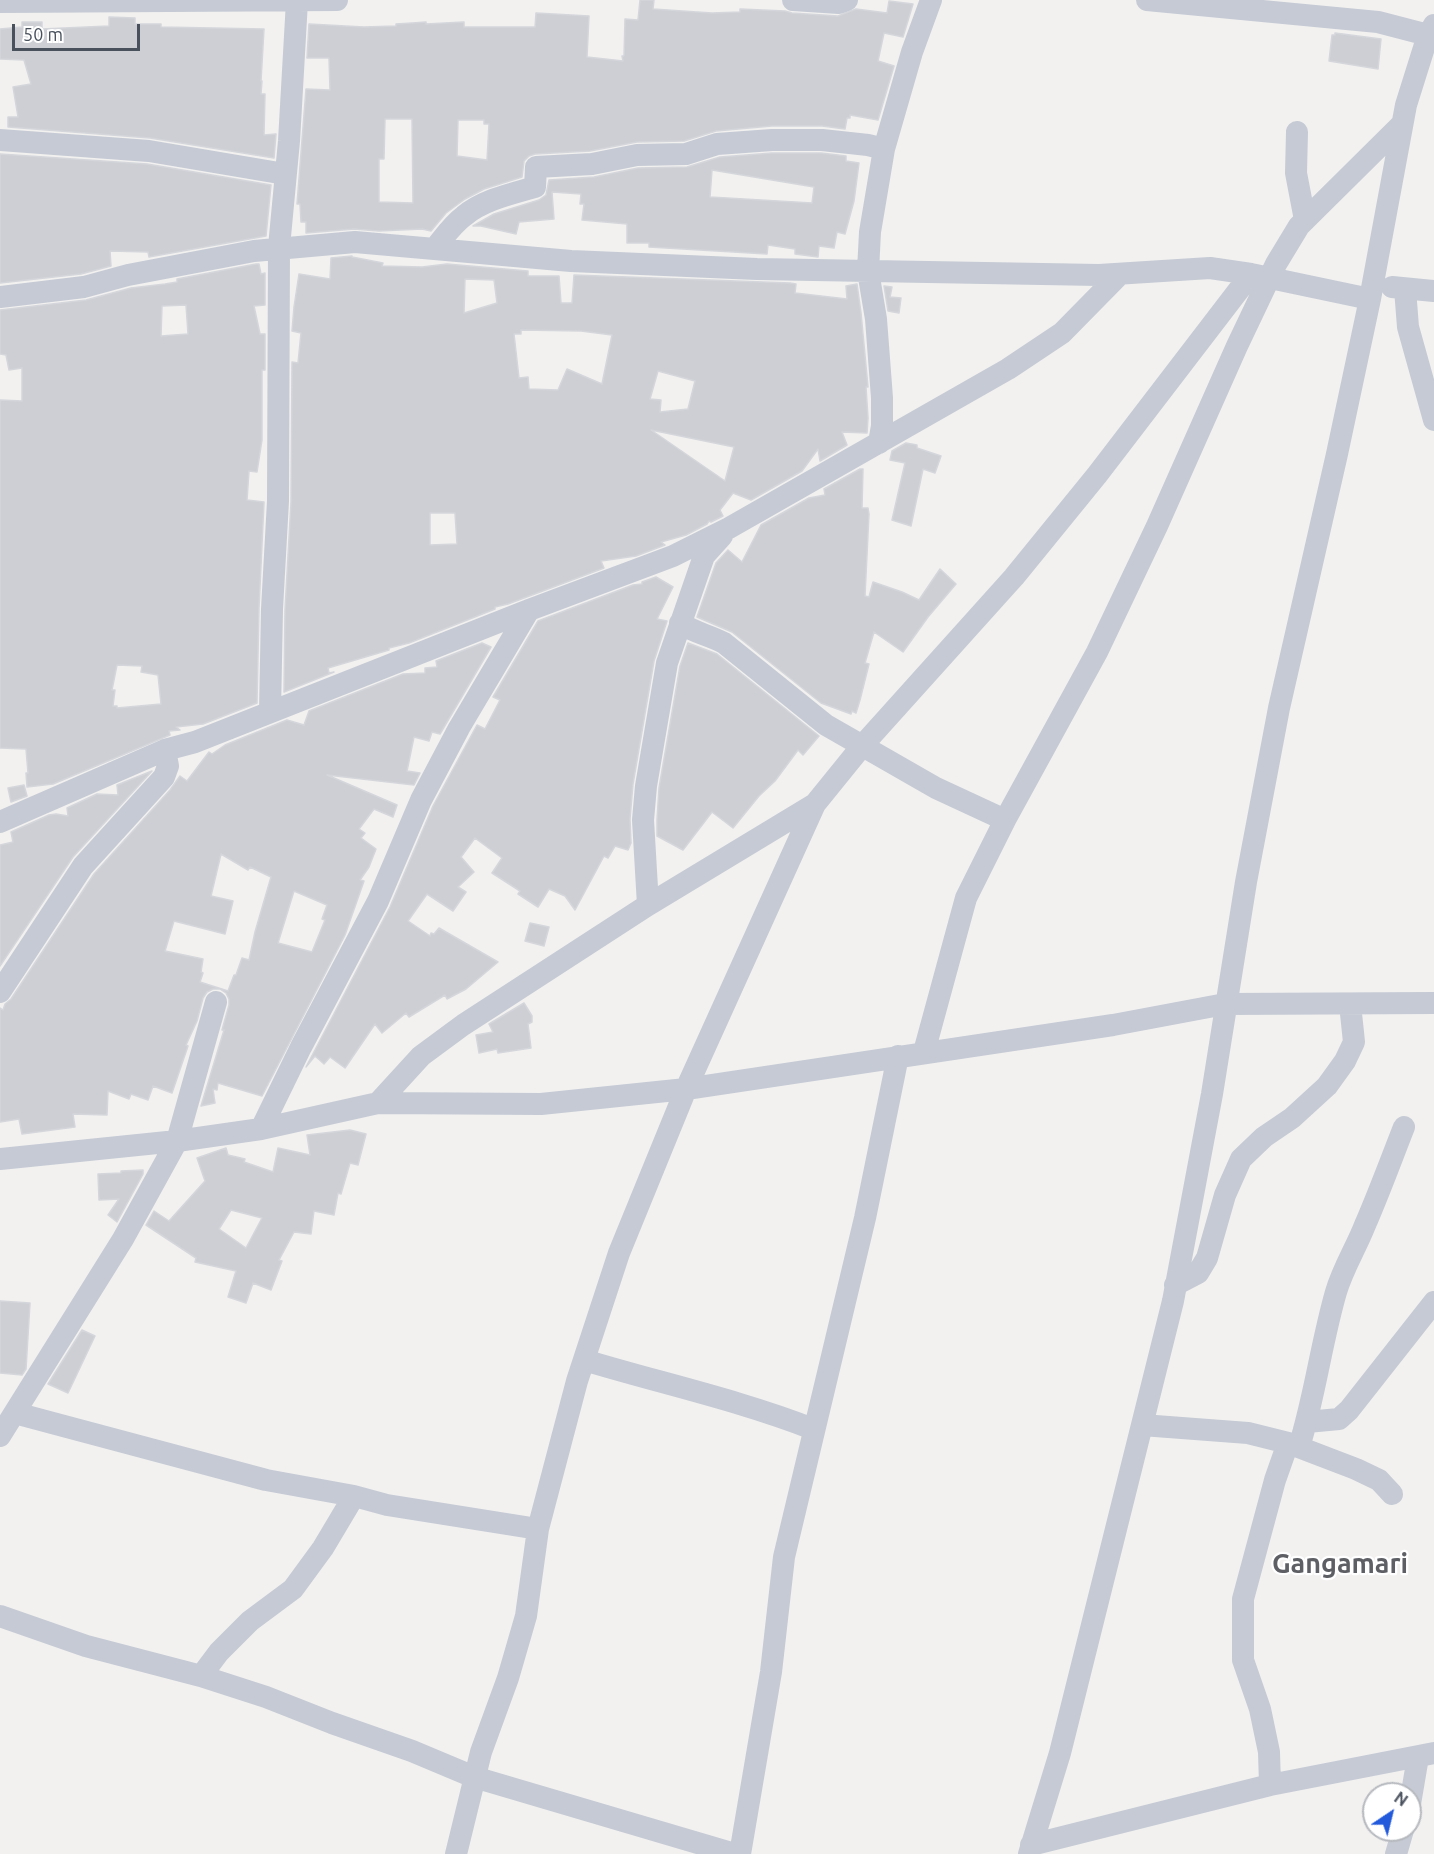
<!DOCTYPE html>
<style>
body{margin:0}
#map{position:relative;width:1434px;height:1854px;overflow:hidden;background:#f2f1f0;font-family:Ubuntu,sans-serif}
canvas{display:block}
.north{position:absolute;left:1362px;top:1782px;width:60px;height:60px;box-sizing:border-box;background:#fff;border:2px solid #b6b9be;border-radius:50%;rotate:35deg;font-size:16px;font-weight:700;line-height:24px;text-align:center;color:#49515d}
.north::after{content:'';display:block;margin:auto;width:21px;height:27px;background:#225adb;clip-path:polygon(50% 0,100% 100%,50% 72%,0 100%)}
.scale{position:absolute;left:12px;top:24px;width:128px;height:27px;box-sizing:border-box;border:3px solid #49515d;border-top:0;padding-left:8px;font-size:18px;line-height:21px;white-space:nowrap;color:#49515d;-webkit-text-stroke:4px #fff;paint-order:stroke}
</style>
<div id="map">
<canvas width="1434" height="1854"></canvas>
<div class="north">N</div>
<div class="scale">50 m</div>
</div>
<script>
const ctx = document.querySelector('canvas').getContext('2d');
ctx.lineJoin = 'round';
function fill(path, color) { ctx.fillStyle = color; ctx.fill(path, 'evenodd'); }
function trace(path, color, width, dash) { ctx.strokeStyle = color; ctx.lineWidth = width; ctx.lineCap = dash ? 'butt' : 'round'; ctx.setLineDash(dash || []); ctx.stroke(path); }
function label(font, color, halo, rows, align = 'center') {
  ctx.font = font + ' Ubuntu,sans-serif'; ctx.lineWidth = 4.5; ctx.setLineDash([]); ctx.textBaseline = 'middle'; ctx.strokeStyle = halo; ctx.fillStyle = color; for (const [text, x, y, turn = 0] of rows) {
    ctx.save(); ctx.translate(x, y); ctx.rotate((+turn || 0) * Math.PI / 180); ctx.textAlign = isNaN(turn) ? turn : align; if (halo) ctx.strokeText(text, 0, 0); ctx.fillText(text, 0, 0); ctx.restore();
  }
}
const building = new Path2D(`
 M 640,0 L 654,0 L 653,9 L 712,13 L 740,12 L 740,9 L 785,11 L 792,13 L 838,16 L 856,9 L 887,13 L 889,1 L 913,4 L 903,37 L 884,33 L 878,61 L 894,66 L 878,120 L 850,115 L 850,118 L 847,118 L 845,129 L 822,126 L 772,126 L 716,131 L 684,141 L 637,142 L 590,151 L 535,154 L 529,156 L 524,161 L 522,177 L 484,189 L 465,199 L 446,213 L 431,231 L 422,229 L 379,231 L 354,229 L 306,233 L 306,222 L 301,222 L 300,204 L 297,204 L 306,89 L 330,90 L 329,58 L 307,58 L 309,24 L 364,27 L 396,26 L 396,24 L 412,23 L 426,22 L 426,24 L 464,22 L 464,27 L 535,27 L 536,13 L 589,16 L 587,57 L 623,61 L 622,56 L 624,56 L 625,19 L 638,20 ZM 385,119 L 412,119 L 413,203 L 379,202 L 379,159 L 384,159 ZM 458,120 L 484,120 L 484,124 L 489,124 L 487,160 L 457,156 Z
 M 109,17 L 135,18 L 135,24 L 161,24 L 161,27 L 264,29 L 261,81 L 262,81 L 261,94 L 265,94 L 264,135 L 276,134 L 274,158 L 150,138 L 8,127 L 8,117 L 18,117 L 13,87 L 31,84 L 24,60 L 0,59 L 0,29 L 22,27 L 22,22 L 42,22 L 42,29 L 109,26 Z
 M 1335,33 L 1381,39 L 1378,69 L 1329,61 L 1332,35 L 1335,35 Z
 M 772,153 L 821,153 L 846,156 L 846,161 L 859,163 L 854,201 L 845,234 L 837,232 L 834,248 L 819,246 L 818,257 L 795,254 L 795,249 L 768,245 L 767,254 L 649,247 L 649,243 L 627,243 L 627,224 L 582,220 L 584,204 L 580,204 L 581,194 L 552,192 L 554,219 L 519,222 L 516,234 L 481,226 L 473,226 L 494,214 L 539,200 L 546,195 L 549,180 L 594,177 L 638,168 L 687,167 L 720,157 ZM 712,170 L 814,187 L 812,203 L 710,197 Z
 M 0,154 L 147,164 L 271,185 L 266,236 L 149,257 L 148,252 L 110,251 L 111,266 L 81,274 L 0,283 Z
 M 352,256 L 352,257 L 383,263 L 382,266 L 422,267 L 447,264 L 528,271 L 528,276 L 559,276 L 561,303 L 572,303 L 574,275 L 790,283 L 796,284 L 795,293 L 847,299 L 846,286 L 857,284 L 861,313 L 868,387 L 866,387 L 868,418 L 867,433 L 842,432 L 847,445 L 820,461 L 818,449 L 802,471 L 751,500 L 733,493 L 720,510 L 723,516 L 711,522 L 709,521 L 707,524 L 686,535 L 661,542 L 665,545 L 636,556 L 601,561 L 604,568 L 508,604 L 495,607 L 495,609 L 409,643 L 389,648 L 389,650 L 328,668 L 329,673 L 334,672 L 284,692 L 285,610 L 291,502 L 292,362 L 298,363 L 301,333 L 292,331 L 294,307 L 299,274 L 330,279 L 331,258 ZM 465,279 L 494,280 L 497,303 L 464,313 ZM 521,330 L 581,331 L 612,335 L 602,384 L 567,369 L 558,390 L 529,389 L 528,377 L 519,378 L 514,334 L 521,334 ZM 658,371 L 695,381 L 688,409 L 660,412 L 661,400 L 650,399 ZM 651,430 L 734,447 L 725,481 ZM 430,513 L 455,513 L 457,544 L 430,545 Z
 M 256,264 L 259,264 L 261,274 L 265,273 L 265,305 L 254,306 L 260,334 L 265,334 L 265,370 L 262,370 L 262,440 L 257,472 L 249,471 L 247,500 L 264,502 L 259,608 L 257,703 L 203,724 L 176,727 L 180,730 L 169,731 L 170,735 L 53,784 L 27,787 L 26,773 L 28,773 L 26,749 L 0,748 L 0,400 L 22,401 L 22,368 L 9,370 L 6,355 L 0,354 L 0,310 L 86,300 L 131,288 L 165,284 L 177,282 L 177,279 ZM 186,305 L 188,334 L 161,336 L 162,306 ZM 117,665 L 142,666 L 141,672 L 158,675 L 161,704 L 117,708 L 117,706 L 113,706 L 115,690 L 112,690 Z
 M 884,286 L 892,287 L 890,297 L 901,298 L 899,313 L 888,311 Z
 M 906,443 L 917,445 L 917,448 L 941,456 L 935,473 L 923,469 L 911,526 L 892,520 L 905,463 L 890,460 L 892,451 Z
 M 860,469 L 863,469 L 862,508 L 868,508 L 869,514 L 865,596 L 869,597 L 873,582 L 902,592 L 919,600 L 940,569 L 956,584 L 928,617 L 903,652 L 874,632 L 865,663 L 869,664 L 860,700 L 856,713 L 852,711 L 851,714 L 821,703 L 732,632 L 697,617 L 716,563 L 728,550 L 742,562 L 761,525 L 809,498 L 825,495 L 824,489 Z
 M 656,577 L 673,587 L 657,619 L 667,621 L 654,661 L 633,784 L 630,819 L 631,843 L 628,850 L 615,846 L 608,858 L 604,856 L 575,910 L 565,896 L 549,889 L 538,907 L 518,894 L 520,891 L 492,873 L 502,858 L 475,838 L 461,857 L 474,872 L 458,887 L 466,892 L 453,911 L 427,894 L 408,921 L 430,936 L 431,933 L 434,934 L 439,928 L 498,962 L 466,989 L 447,999 L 445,995 L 409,1017 L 406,1013 L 382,1033 L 375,1024 L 345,1068 L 330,1057 L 324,1064 L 315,1056 L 306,1067 L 390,907 L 433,806 L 477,725 L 485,729 L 500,700 L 493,697 L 538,621 L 633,585 L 642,584 L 642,582 Z
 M 482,643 L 491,647 L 440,734 L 432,732 L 429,741 L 414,737 L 407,771 L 420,773 L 414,785 L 327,775 L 397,805 L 393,817 L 374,809 L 359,829 L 365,833 L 361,838 L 376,849 L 369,867 L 360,880 L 364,881 L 345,935 L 262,1096 L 218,1083 L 217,1090 L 213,1089 L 215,1103 L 201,1106 L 224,1030 L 222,1030 L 229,1005 L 229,999 L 226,993 L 220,989 L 213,989 L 207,992 L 203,998 L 197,1021 L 186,1045 L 188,1046 L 172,1093 L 153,1086 L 148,1100 L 131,1094 L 129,1099 L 108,1091 L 107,1115 L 73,1114 L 75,1127 L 22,1134 L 19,1119 L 0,1122 L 0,1008 L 3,1010 L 5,1004 L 11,999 L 94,874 L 170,790 L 180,776 L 187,781 L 209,752 L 212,754 L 225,745 L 287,720 L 304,725 L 309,711 L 403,674 L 425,673 L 425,668 L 437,667 L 436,661 ZM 221,854 L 248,870 L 250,867 L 271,877 L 255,932 L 249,960 L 242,958 L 236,975 L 234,975 L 228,991 L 200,982 L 203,973 L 201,972 L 203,959 L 165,951 L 174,921 L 225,934 L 233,901 L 211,896 ZM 294,891 L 327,905 L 322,919 L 325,920 L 312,952 L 278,943 Z
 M 688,643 L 717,654 L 819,736 L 803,755 L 798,750 L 775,781 L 759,796 L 733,828 L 712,812 L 683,850 L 657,836 L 657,820 L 659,788 L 680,666 Z
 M 152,771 L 73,857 L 0,966 L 0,845 L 13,842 L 11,832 L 49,815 L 56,814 L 68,816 L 67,808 L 97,794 L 118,795 L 117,785 Z
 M 24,785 L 27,796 L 11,802 L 8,788 Z
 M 530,923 L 549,927 L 544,946 L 525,941 Z
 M 524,1003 L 532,1016 L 532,1022 L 528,1024 L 531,1048 L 498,1053 L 497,1049 L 479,1053 L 476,1035 L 493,1032 L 489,1024 Z
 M 350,1130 L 366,1134 L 358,1165 L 350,1163 L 341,1194 L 338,1193 L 334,1215 L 314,1211 L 311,1234 L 294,1232 L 279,1260 L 282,1261 L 271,1290 L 253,1283 L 246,1303 L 228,1297 L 236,1271 L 195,1262 L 196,1258 L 146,1225 L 154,1211 L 169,1221 L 205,1181 L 197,1158 L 226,1148 L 228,1155 L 245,1159 L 244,1162 L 273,1172 L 278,1148 L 310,1155 L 307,1135 ZM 231,1210 L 262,1218 L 246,1248 L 219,1229 Z
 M 143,1170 L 143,1174 L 117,1222 L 108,1215 L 119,1199 L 99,1200 L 98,1174 L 121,1173 L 121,1171 Z
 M 0,1301 L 30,1303 L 26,1369 L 22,1375 L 0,1373 Z
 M 82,1330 L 95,1336 L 68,1393 L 48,1384 Z`);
const minor = new Path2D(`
 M 793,0 L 839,3 L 847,0
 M 1147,0 L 1378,22 L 1428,35
 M 0,2 L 337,0
 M 1297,132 L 1296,173 L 1305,220
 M 0,140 L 149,151 L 285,174
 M 435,248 C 444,237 452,225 464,216 C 483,200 511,194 535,187 L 536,167 L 592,164 L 637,155 L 686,154 L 717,144 L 772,140 L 822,140 L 868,145 L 884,149
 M 1392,287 L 1434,291
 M 1405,289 L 1408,327 L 1434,420
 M 0,297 L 84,287 L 128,275 L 254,251 L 355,242 L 571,261 L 757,269 L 1099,275 L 1210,268 L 1251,274 L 1370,299
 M 879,443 L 882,426 L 882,398 L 876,319 L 868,271 L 870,232 L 884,149 L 912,52 L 931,0
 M 680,623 C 695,633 709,635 724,643 L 826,725 L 936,788 L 1005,820
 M 270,712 L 272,609 L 278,501 L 279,247 L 289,141 L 297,1
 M 0,822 L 165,750 L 195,742 L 529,610 L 673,556 L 729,528 L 1008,369 L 1062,333 L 1120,274
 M 648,905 L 643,820 L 646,786 L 667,663 L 704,556 L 722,536
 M 0,992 L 83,866 L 164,777 L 168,766 L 165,750
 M 924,1052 L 966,898 L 1005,820 L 1097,652 L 1157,526 L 1237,346 L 1276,264 L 1299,226 L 1402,124
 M 378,1103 L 421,1056 L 463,1025 L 648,905 L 815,804
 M 261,1129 L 301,1047 L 378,901 L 421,800 L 459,728 L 529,610
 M 0,1159 L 177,1141 L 261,1129 L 378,1103 L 541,1104 L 686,1089 L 1113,1025 L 1225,1004 L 1434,1003
 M 1175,1285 L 1198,1273 L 1207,1258 L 1225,1195 L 1241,1159 L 1264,1137 L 1292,1118 L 1327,1086 L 1345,1061 L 1354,1042 L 1350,1004
 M 584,1360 C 660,1383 739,1400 813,1429
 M 15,1413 L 266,1480 L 354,1496 L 387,1505 L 538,1529
 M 1307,1422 L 1339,1419 L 1349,1410 L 1434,1302
 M 1142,1425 L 1248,1433 L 1288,1443 L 1356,1469 L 1379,1480 L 1392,1494
 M 0,1436 L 123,1239 L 177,1141 L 216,1002
 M 1299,1447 C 1315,1396 1321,1344 1336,1292 C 1343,1268 1356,1248 1365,1225 C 1379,1193 1391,1160 1404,1127
 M 0,1616 L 86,1646 L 201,1676 L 266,1697 L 332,1723 L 412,1751 L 474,1777 L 735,1854
 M 201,1676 L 219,1652 L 250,1621 L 293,1589 L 323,1548 L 354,1496
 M 1270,1785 L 1269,1752 L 1260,1709 L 1243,1660 L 1243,1599 L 1275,1480 L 1288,1443
 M 1410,1804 L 1418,1757
 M 1031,1845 L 1270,1785 L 1434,1753
 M 456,1854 L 481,1752 L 508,1678 L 526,1616 L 538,1529 L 577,1381 L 619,1253 L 686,1089 L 815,804 L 862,746 L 1014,577 L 1097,475 L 1251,274
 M 740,1854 L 771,1672 L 784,1557 L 865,1218 L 898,1056
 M 1029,1854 L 1060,1753 L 1173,1301 L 1212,1094 L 1246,882 L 1279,708 L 1337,454 L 1370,299 L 1406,105 L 1428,35 L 1434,25
 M 1396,1854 L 1403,1830`);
const districtNames = [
 ["Gangamari",1340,1564]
];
fill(building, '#cdcfd4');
trace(building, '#d4d6db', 1.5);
trace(minor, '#c5cad4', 22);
label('bold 27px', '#5d5f65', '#fff', districtNames);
</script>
